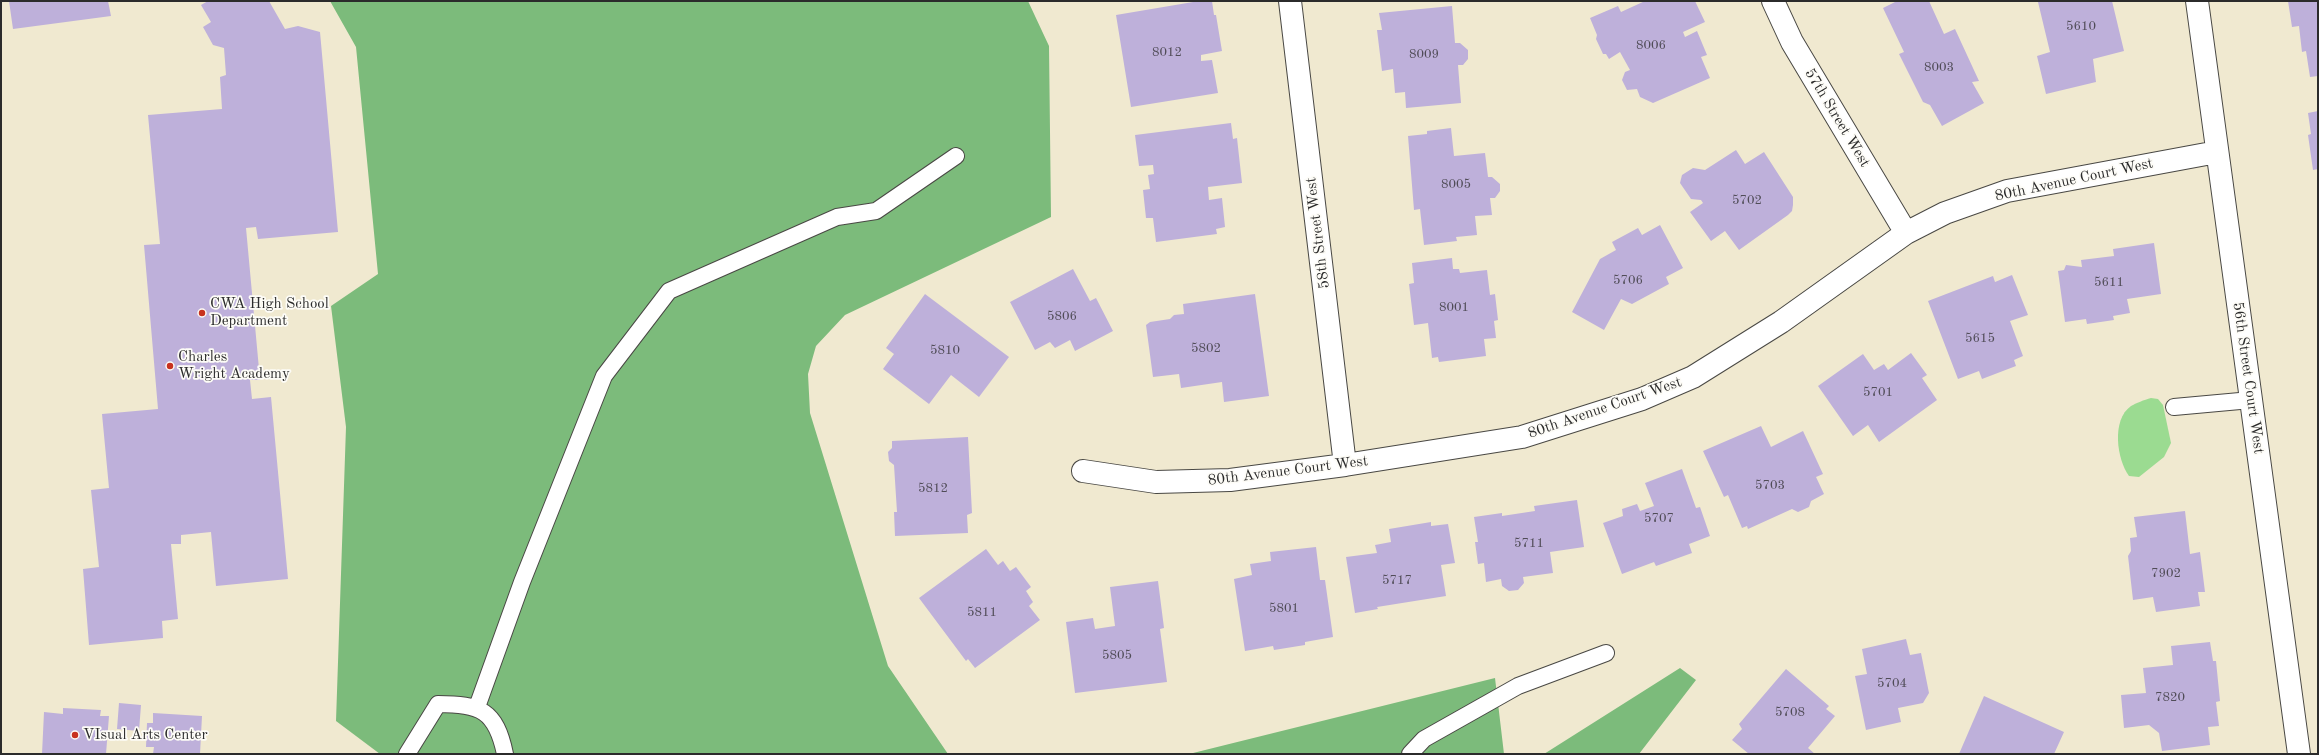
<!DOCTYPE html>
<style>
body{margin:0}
#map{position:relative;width:2319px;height:755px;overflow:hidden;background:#f0e9d0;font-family:"Old Standard TT",serif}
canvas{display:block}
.frame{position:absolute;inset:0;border:2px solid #2b2b2b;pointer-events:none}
</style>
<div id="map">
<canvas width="2319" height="755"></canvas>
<div class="frame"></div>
</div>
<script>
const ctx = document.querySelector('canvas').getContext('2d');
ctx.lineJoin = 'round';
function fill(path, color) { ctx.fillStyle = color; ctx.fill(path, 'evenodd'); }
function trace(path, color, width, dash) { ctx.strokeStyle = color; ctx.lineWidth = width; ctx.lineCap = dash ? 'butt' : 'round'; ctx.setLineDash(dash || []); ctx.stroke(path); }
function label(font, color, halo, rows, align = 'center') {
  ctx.font = font + ' "Old Standard TT",serif'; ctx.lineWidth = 3.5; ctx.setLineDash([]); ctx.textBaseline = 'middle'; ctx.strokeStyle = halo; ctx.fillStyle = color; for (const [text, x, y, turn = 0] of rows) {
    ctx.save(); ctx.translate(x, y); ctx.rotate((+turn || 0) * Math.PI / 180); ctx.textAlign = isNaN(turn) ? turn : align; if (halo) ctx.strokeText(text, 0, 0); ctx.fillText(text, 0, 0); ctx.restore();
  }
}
const green = new Path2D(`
 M 2151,398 L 2158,399 L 2163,405 L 2171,443 L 2164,457 L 2139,477 L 2129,476 C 2117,460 2111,420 2131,406 C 2136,403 2144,400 2151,398 Z`);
const forest = new Path2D(`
 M 330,1 L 1028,1 L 1049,46 L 1051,217 L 845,315 L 816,346 L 808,374 L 810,413 L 888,666 L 948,754 L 380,754 L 336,721 L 346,427 L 331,306 L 378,274 L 356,47 Z
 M 1680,668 L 1696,680 L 1639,754 L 1544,754 Z
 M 1495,678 L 1504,754 L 1189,754 Z`);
const building = new Path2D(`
 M 9,1 L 108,1 L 111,16 L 13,29 Z
 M 208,1 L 269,1 L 285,29 L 298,26 L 320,32 L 338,232 L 258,239 L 256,227 L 246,228 L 260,380 L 250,380 L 252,399 L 271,397 L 288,579 L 216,586 L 211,532 L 181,535 L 181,544 L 171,544 L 178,619 L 162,621 L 163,638 L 89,645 L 83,569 L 99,567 L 91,490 L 109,488 L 102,414 L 158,409 L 144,245 L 160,244 L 148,115 L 222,109 L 220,77 L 226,75 L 224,48 L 213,45 L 203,27 L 211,22 L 201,5 Z
 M 1199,1 L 1212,1 L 1214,15 L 1216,15 L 1222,51 L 1201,55 L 1201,61 L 1212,60 L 1218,93 L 1131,107 L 1116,15 Z
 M 1645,1 L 1695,1 L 1705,22 L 1683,32 L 1685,37 L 1697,31 L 1707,55 L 1701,57 L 1710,78 L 1653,103 L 1640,97 L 1637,89 L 1627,90 L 1622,80 L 1625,72 L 1630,70 L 1620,52 L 1609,59 L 1606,54 L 1603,54 L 1596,39 L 1597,35 L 1590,18 L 1618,6 L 1621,12 Z
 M 1897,1 L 1929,1 L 1944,34 L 1955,29 L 1979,81 L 1972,82 L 1984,103 L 1942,126 L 1930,105 L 1923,102 L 1899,54 L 1904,52 L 1883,8 Z
 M 2044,1 L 2112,1 L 2124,51 L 2093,59 L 2096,82 L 2046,94 L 2037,56 L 2050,52 L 2038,2 Z
 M 2288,1 L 2318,1 L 2318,76 L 2310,77 L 2306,51 L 2302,52 L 2299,26 L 2292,27 Z
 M 1452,6 L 1455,43 L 1460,43 L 1468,50 L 1468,59 L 1463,65 L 1458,65 L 1461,103 L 1406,108 L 1405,92 L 1395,93 L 1393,69 L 1382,71 L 1377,30 L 1382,30 L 1379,13 Z
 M 2318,111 L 2318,169 L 2313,170 L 2308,135 L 2311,134 L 2308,113 Z
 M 1231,123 L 1233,139 L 1237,138 L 1242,183 L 1208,187 L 1209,200 L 1222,198 L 1225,227 L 1216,229 L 1217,234 L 1156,242 L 1153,218 L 1146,218 L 1143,190 L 1150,189 L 1148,175 L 1154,174 L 1153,165 L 1139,166 L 1135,135 Z
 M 1451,128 L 1454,156 L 1485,153 L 1488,177 L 1492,177 L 1500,184 L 1500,191 L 1495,198 L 1490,198 L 1492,215 L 1475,216 L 1477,235 L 1456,237 L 1457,241 L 1424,245 L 1420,209 L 1414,210 L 1408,136 L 1427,134 L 1427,131 Z
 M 1736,150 L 1745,164 L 1764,152 L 1793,197 L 1793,205 L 1792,211 L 1788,215 L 1739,250 L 1725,231 L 1711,241 L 1690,212 L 1703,203 L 1701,200 L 1691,199 L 1680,183 L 1682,175 L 1693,168 L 1705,170 Z
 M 1660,225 L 1683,268 L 1666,277 L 1669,284 L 1632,304 L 1621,299 L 1604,330 L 1572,312 L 1600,259 L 1616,250 L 1612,242 L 1638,228 L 1642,235 Z
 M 2154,243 L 2161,294 L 2127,299 L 2130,313 L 2113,316 L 2114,320 L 2087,324 L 2086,319 L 2065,322 L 2058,271 L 2064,270 L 2066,265 L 2082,267 L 2081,260 L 2114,256 L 2113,249 Z
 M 1452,258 L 1453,269 L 1459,269 L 1460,273 L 1487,270 L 1490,295 L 1495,294 L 1498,320 L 1494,321 L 1496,338 L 1484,339 L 1486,356 L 1439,362 L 1438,357 L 1432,358 L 1428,323 L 1414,325 L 1409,284 L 1414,283 L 1412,263 Z
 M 1073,269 L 1090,301 L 1096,298 L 1113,331 L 1075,351 L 1070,340 L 1055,348 L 1050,342 L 1035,350 L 1010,302 Z
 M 2012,275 L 2028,315 L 2010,321 L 2023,356 L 2014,360 L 2016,366 L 1982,379 L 1979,371 L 1958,379 L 1928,301 L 1993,276 L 1995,282 Z
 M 925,294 L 1009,357 L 979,397 L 951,375 L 929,404 L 883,369 L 894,354 L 886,348 Z
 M 1255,294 L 1269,396 L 1224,402 L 1222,382 L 1181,388 L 1179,374 L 1153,377 L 1146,325 L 1150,322 L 1170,319 L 1174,315 L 1184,314 L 1183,304 Z
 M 1911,353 L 1927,375 L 1922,378 L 1937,400 L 1879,442 L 1868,425 L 1853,436 L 1818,386 L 1863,354 L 1874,370 L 1884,364 L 1888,370 Z
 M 1761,426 L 1771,447 L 1803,431 L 1823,474 L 1816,477 L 1824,494 L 1811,501 L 1809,507 L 1798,512 L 1792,509 L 1748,529 L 1747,526 L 1742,528 L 1728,495 L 1724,497 L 1703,451 Z
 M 968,437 L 972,513 L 967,515 L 968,533 L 895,536 L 894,512 L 897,512 L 894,465 L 889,461 L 888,452 L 892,448 L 892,441 Z
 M 1682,469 L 1696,508 L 1700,507 L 1710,536 L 1689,544 L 1692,553 L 1656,566 L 1654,562 L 1622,574 L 1603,523 L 1623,516 L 1622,509 L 1637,504 L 1640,511 L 1654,506 L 1645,483 Z
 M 1577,500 L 1584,547 L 1550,552 L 1553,573 L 1523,577 L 1524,583 L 1518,590 L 1509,591 L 1502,586 L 1501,579 L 1486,582 L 1484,563 L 1478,564 L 1475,542 L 1478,542 L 1474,517 L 1502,513 L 1502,516 L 1535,511 L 1534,506 Z
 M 2185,511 L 2190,554 L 2200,552 L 2205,592 L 2198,592 L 2200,606 L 2156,612 L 2153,597 L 2133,600 L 2128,556 L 2131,551 L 2130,538 L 2137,537 L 2134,517 Z
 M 1431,522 L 1431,526 L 1448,524 L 1455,563 L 1441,565 L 1446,596 L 1377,607 L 1378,609 L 1355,613 L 1346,557 L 1377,553 L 1375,545 L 1391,542 L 1389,529 Z
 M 1316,547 L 1320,580 L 1325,580 L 1333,637 L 1305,642 L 1305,645 L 1274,650 L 1273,646 L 1245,651 L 1234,579 L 1252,575 L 1250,564 L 1271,561 L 1270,552 Z
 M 986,549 L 998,565 L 1003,561 L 1010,571 L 1016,567 L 1031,587 L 1026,591 L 1033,602 L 1029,606 L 1040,620 L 975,668 L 968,659 L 966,661 L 919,598 Z
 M 1158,581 L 1164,628 L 1160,629 L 1167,682 L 1075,693 L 1066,622 L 1093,618 L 1095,629 L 1115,626 L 1110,587 Z
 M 1906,639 L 1910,655 L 1921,653 L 1929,693 L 1923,703 L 1898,708 L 1901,722 L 1866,730 L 1855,676 L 1867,674 L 1862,649 Z
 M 2210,642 L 2213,661 L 2216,661 L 2220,701 L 2216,702 L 2219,726 L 2208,727 L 2210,745 L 2162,751 L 2159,733 L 2149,725 L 2124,728 L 2121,695 L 2146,693 L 2143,668 L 2173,665 L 2171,646 Z
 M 1786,669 L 1829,706 L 1826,709 L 1835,716 L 1808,748 L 1815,754 L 1749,754 L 1732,740 L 1742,729 L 1739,724 Z
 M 1984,696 L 2064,732 L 2054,754 L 1959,754 Z
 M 119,703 L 141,705 L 139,731 L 117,729 Z
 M 63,708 L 101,710 L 100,716 L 109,716 L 106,754 L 42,754 L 44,712 L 63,714 Z
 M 153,713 L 202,716 L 200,754 L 153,754 L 154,747 L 146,747 L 147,723 L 153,723 Z`);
const lane = new Path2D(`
 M 2174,407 L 2251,400
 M 477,707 L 522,582 L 604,376 L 669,291 L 837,217 L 876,211 L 956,156
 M 407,754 L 438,704 C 480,704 496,710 505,754
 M 1410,754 L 1424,739 L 1518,686 L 1606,653`);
const street = new Path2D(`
 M 1290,1 L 1345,465
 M 1773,1 L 1792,42 L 1906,233
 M 2197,1 L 2299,754
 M 1083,471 L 1156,482 L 1230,480 L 1345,465 L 1522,437 L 1642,399 L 1693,377 L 1781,322 L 1906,233 L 1945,213 L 2007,191 L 2217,152`);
const markers = [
 [202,313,4,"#c8321e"],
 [170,366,4,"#c8321e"],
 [75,735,4,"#c8321e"]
];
const numberNames = [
 ["5610",2081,27],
 ["8006",1651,46],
 ["8012",1167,53],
 ["8009",1424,55],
 ["8003",1939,68],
 ["8005",1456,185],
 ["5702",1747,201],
 ["5706",1628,281],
 ["5611",2109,283],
 ["8001",1454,308],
 ["5806",1062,317],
 ["5615",1980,339],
 ["5802",1206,349],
 ["5810",945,351],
 ["5701",1878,393],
 ["5703",1770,486],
 ["5812",933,489],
 ["5707",1659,519],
 ["5711",1529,544],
 ["7902",2166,574],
 ["5717",1397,581],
 ["5801",1284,609],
 ["5811",982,613],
 ["5805",1117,656],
 ["5704",1892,684],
 ["7820",2170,698],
 ["5708",1790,713]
];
const streetNames = [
 ["57th Street West",1837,118,59],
 ["80th Avenue Court West",2074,180,-12],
 ["58th Street West",1318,233,-97],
 ["56th Street Court West",2248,378,82],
 ["80th Avenue Court West",1605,408,-19],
 ["80th Avenue Court West",1288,471,-7]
];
const poiNames = [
 ["CWA High School",210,304],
 ["Department",210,321],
 ["Charles",178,357],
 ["Wright Academy",178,374],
 ["VIsual Arts Center",83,735]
];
fill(green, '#9bdb91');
fill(forest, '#7cbb7b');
fill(building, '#beb0da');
trace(lane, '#494844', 18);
trace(street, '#494844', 24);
trace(lane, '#fff', 16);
trace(street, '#fff', 22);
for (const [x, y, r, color] of markers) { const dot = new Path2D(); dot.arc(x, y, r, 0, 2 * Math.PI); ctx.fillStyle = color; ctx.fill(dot); trace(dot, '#fdfcf7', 1.5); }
label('13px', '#504c57', null, numberNames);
label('15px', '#2b2b2b', '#fdfcf7', streetNames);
label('15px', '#2b2b2b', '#fdfcf7', poiNames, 'left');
</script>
